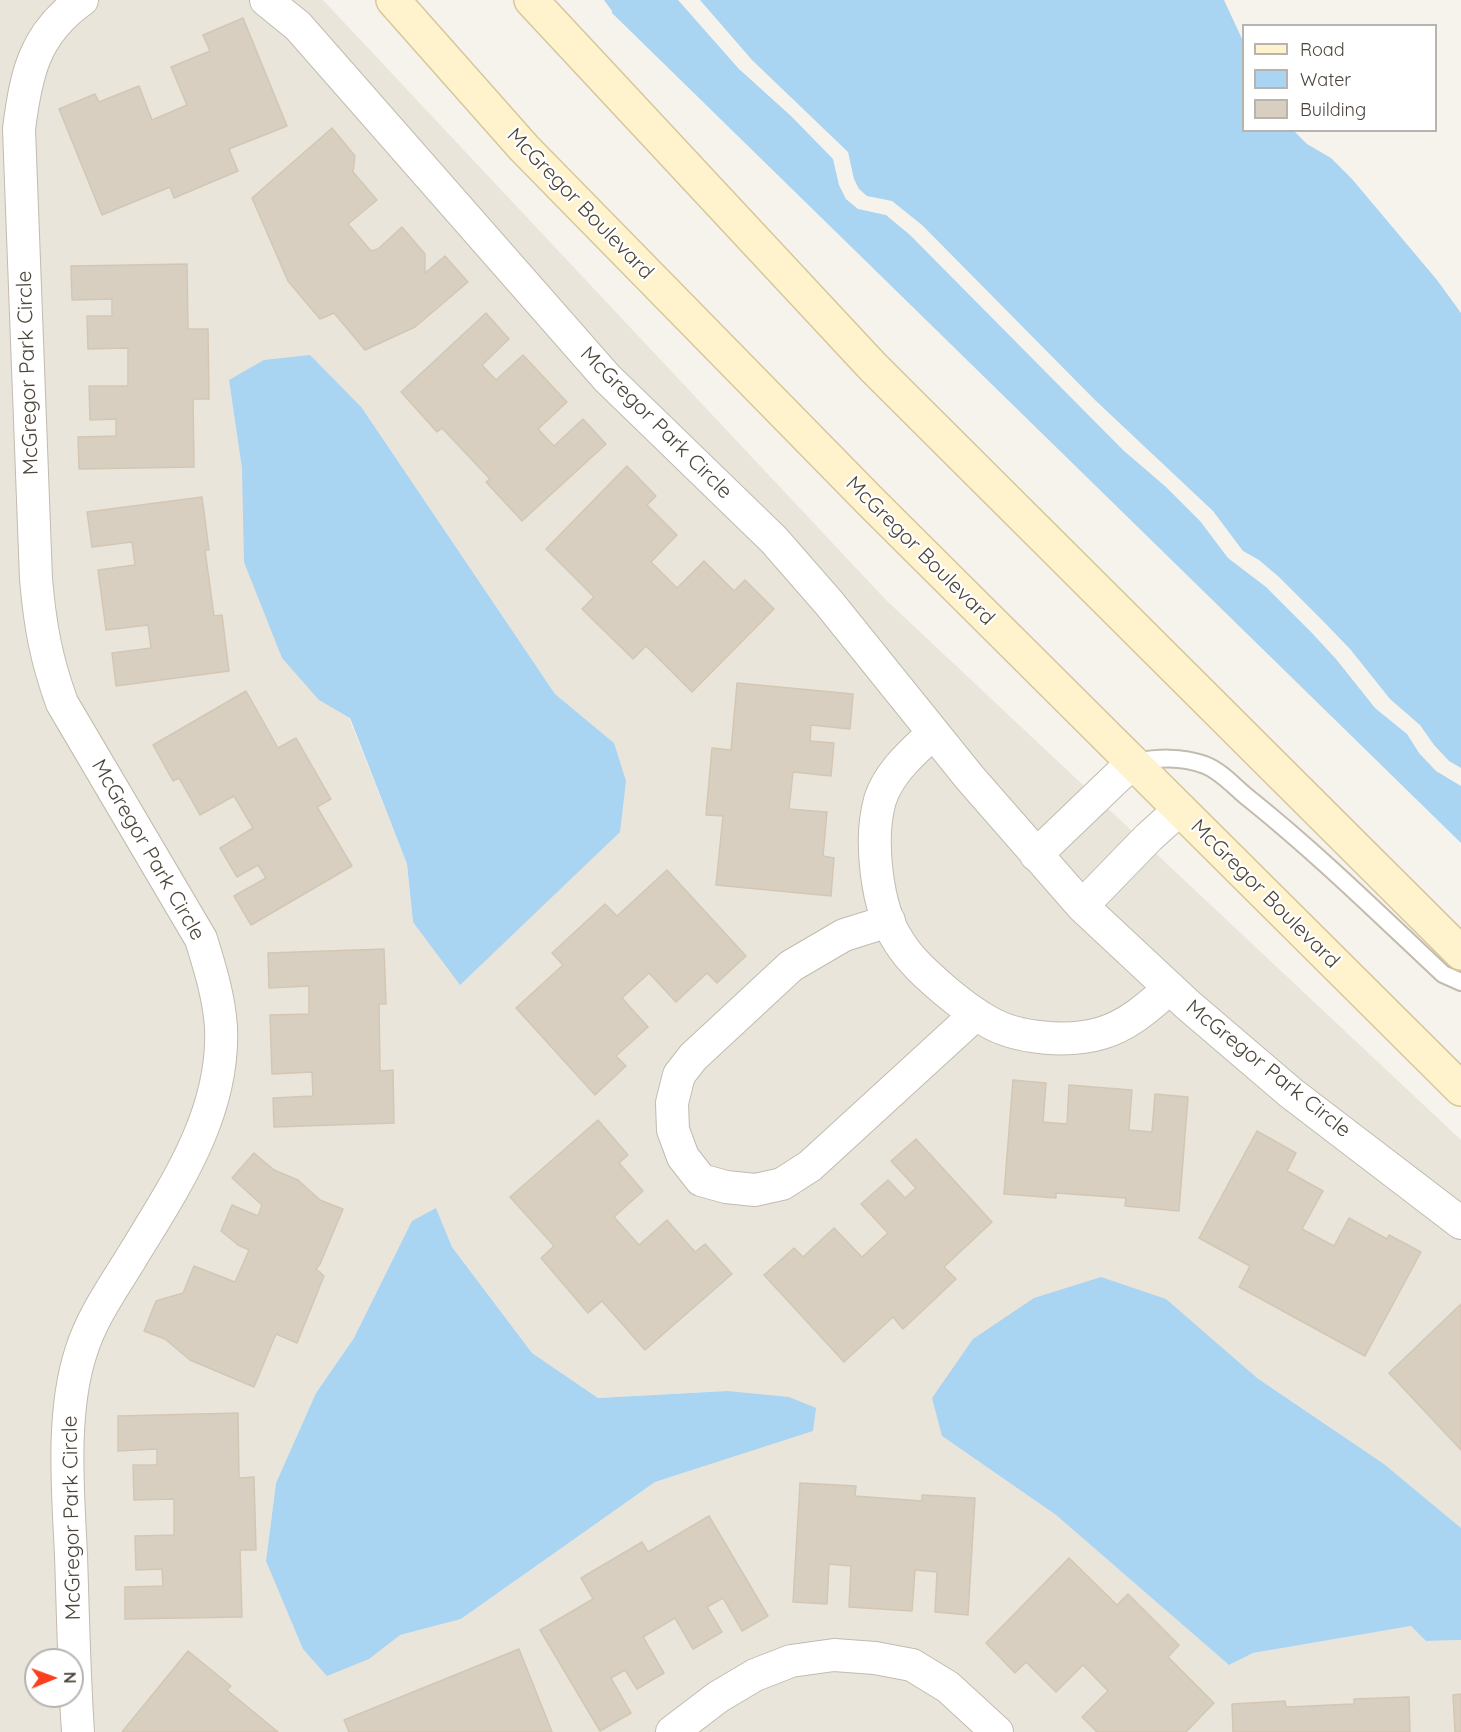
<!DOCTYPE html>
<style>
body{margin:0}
#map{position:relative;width:1461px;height:1732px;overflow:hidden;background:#f6f3ec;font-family:Quicksand,sans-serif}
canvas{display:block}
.legend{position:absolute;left:1242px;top:24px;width:195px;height:108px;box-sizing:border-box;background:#fff;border:2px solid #b7b4b0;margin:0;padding:8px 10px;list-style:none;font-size:18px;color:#4b4439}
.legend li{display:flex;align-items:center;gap:12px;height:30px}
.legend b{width:30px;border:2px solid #b7b4b0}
.north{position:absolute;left:24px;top:1648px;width:60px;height:60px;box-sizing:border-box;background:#fff;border:2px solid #b7b4b0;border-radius:50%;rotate:89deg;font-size:16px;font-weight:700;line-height:24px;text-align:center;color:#4b4439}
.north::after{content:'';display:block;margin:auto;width:21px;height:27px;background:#fc3f1d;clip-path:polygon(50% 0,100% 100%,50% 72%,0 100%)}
</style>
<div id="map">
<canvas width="1461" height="1732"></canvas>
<ul class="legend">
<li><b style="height:8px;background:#fff3cd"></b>Road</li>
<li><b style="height:16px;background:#a9d4f2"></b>Water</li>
<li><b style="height:16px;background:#d8cfc1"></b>Building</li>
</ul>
<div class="north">N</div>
</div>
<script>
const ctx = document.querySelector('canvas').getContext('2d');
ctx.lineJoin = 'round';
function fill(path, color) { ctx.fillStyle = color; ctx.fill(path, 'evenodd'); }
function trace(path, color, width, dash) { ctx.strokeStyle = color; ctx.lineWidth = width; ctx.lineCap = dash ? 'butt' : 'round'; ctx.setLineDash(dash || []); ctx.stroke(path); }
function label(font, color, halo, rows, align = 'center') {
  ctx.font = font + ' Quicksand,sans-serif'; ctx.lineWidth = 4.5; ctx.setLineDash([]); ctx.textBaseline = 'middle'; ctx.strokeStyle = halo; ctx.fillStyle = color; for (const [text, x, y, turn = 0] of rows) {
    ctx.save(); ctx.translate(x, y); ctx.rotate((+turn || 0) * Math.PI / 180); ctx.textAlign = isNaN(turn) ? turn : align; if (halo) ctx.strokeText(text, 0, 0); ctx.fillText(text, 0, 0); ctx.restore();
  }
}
const residential = new Path2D(`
 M 0,0 L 323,0 L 886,600 L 1461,1140 L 1461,1528 L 1384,1464 L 1257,1378 L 942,1436 L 1056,1515 L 1229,1665 L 1253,1653 L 1411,1626 L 1426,1641 L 1461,1640 L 1461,1732 L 0,1732 ZM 229,380 L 362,408 L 555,694 L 614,743 L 413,922 L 407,864 L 349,718 L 242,469 ZM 436,1208 L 452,1247 L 532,1353 L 598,1398 L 727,1391 L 812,1431 L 655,1482 L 461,1619 L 400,1635 L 266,1561 L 276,1483 L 316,1393 L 354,1338 ZM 36,1660 L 72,1660 L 72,1696 L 36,1696 Z`);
const water = new Path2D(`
 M 604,0 L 678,0 L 739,69 L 791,116 L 833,159 L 839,185 L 846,199 L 858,209 L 886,215 L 910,235 L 1123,450 L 1166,487 L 1200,521 L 1228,558 L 1266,587 L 1311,632 L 1336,659 L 1375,708 L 1407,734 L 1419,753 L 1436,771 L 1461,786 L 1461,843 L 612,13 L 612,11 Z
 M 700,0 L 1224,0 L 1243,41 L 1244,130 L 1294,131 L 1307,144 L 1331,158 L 1352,179 L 1437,280 L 1461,313 L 1461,768 L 1449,761 L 1434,745 L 1420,725 L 1390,699 L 1350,649 L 1324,622 L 1279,577 L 1259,560 L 1243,551 L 1213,511 L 1095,400 L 922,225 L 892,201 L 867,196 L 859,189 L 854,179 L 848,152 L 752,60 Z
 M 310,355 L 362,408 L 555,694 L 614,743 L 626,781 L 620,832 L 460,985 L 413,922 L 407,864 L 350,718 L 319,700 L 282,658 L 244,562 L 242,469 L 229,380 L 264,360 Z
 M 436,1208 L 452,1247 L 532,1353 L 598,1398 L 727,1391 L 789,1397 L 816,1408 L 813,1431 L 655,1482 L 461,1619 L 400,1635 L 369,1659 L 327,1676 L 303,1649 L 266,1561 L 276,1483 L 316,1393 L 354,1338 L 412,1221 Z
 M 1101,1277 L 1166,1299 L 1257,1378 L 1384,1464 L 1461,1528 L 1461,1640 L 1426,1641 L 1411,1626 L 1253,1653 L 1229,1665 L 1056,1515 L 942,1436 L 932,1398 L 973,1339 L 1034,1298 Z`);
const building = new Path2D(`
 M 243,18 L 287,126 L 229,149 L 238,171 L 174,198 L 170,187 L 102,215 L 59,109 L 95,94 L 99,102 L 139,86 L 152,120 L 187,105 L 171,67 L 210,51 L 203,35 Z
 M 332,128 L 355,156 L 353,172 L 377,200 L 348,224 L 371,251 L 378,249 L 402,227 L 425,254 L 425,273 L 445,256 L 468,282 L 415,327 L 365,350 L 334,313 L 320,319 L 288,281 L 252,198 Z
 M 187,264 L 188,329 L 208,329 L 209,399 L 193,399 L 194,467 L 79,469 L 78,437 L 116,436 L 116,419 L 90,420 L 89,386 L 128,386 L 128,348 L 88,349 L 87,316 L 112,316 L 112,299 L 72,300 L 71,266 Z
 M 486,313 L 509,339 L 482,365 L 496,380 L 523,355 L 567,402 L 538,429 L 554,446 L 583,419 L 606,444 L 522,521 L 486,482 L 490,479 L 442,428 L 437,432 L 401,392 Z
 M 627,466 L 656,496 L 647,505 L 677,535 L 651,562 L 677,588 L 704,561 L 734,591 L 745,580 L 774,609 L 692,692 L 646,646 L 633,659 L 582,609 L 594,597 L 546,549 Z
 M 202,497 L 209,550 L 205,550 L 214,616 L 222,615 L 229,671 L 116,686 L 112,653 L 151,648 L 148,625 L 106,630 L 98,570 L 135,565 L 132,542 L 92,547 L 87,512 Z
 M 737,683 L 853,694 L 850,729 L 811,725 L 810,741 L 834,743 L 831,776 L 793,772 L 789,809 L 827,812 L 823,856 L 834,858 L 831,896 L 716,885 L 723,816 L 706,815 L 712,748 L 731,750 Z
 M 246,691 L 278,748 L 296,738 L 331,799 L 317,807 L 352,866 L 251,925 L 234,896 L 266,878 L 258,865 L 237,877 L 220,848 L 253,828 L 234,796 L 200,815 L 179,778 L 173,781 L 153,745 Z
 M 667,870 L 746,956 L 717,983 L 707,973 L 676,1002 L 649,973 L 622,998 L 648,1027 L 616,1056 L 626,1066 L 595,1095 L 516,1008 L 563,965 L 552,953 L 605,904 L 617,916 Z
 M 384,949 L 386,1004 L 379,1004 L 380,1071 L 393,1070 L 394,1123 L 274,1127 L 273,1098 L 313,1096 L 312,1072 L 272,1074 L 270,1015 L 309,1014 L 309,986 L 269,988 L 268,953 Z
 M 1013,1080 L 1046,1083 L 1043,1122 L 1067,1124 L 1069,1085 L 1132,1090 L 1129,1130 L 1152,1132 L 1155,1094 L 1188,1097 L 1179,1211 L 1125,1206 L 1126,1198 L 1056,1193 L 1056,1198 L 1004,1194 Z
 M 598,1120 L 628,1155 L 619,1163 L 643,1191 L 614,1217 L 639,1245 L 667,1220 L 695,1252 L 705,1244 L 732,1274 L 645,1350 L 602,1301 L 588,1313 L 541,1258 L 554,1246 L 510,1197 Z
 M 1257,1131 L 1296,1153 L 1287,1171 L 1323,1191 L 1302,1229 L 1334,1246 L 1349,1218 L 1387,1239 L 1389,1235 L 1421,1252 L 1365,1356 L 1239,1287 L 1250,1266 L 1199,1238 Z
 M 916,1139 L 992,1222 L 944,1267 L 956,1279 L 903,1329 L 893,1317 L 844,1362 L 764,1275 L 794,1248 L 803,1257 L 834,1228 L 862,1257 L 888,1233 L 861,1204 L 888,1180 L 905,1198 L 916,1188 L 891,1161 Z
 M 254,1153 L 274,1170 L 298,1180 L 320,1200 L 343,1209 L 320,1264 L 316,1269 L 324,1276 L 297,1343 L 276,1334 L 254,1387 L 190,1360 L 165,1339 L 144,1331 L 156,1301 L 183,1293 L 194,1266 L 235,1282 L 249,1250 L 238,1245 L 221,1231 L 232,1205 L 258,1216 L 262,1205 L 232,1178 Z
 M 1461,1304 L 1461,1450 L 1389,1373 Z
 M 238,1413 L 239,1478 L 254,1477 L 256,1550 L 240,1550 L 242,1617 L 125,1619 L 125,1587 L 163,1586 L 162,1569 L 136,1570 L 135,1536 L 174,1535 L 174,1499 L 134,1500 L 133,1465 L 157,1465 L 157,1449 L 118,1451 L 118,1416 Z
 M 800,1483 L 856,1486 L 855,1496 L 922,1501 L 922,1495 L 975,1498 L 968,1615 L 935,1612 L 937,1572 L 915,1570 L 912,1611 L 849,1607 L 851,1566 L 829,1564 L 827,1604 L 793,1602 Z
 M 709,1516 L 768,1616 L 742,1631 L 723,1598 L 707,1607 L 722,1632 L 693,1649 L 675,1618 L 643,1637 L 664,1673 L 637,1689 L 625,1670 L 611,1678 L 631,1713 L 600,1731 L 540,1630 L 593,1599 L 581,1578 L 642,1542 L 648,1552 Z
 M 1069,1558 L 1117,1605 L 1128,1594 L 1179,1645 L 1168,1657 L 1214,1703 L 1186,1732 L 1097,1732 L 1082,1717 L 1108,1691 L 1083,1665 L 1056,1692 L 1026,1662 L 1015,1673 L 986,1643 Z
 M 519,1649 L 552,1732 L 349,1732 L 344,1720 Z
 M 188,1651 L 231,1686 L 227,1690 L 278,1732 L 122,1732 Z
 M 1461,1694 L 1461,1732 L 1455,1732 L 1453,1695 Z
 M 1409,1697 L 1410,1732 L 1233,1732 L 1232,1704 L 1285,1701 L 1286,1707 L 1354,1704 L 1354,1699 Z`);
const lane = new Path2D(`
 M 1133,762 C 1158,758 1180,756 1205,765 C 1223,772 1237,790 1252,801 C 1319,855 1380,915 1443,974 L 1461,982`);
const street = new Path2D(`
 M 266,0 L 298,26 L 607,378 L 774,540 L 829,603 L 970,778 L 1082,906 L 1188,1005 L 1291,1093 L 1461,1223
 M 933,733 C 912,753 889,772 880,800 C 869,839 876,908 899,942 C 910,960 927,975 943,989 C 956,1000 971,1012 987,1021 C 1017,1039 1069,1043 1102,1033 C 1129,1025 1149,1006 1170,988
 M 1036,855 L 1133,762
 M 1082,906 L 1148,838 L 1180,809
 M 889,921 L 844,935 L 791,966 L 693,1057 L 679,1075 L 672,1103 L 673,1130 L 683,1157 L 701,1180 L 726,1187 L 755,1190 L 782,1184 L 810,1166 L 976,1014
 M 78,1732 C 74,1673 73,1614 71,1555 C 68,1492 61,1413 81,1352 C 91,1319 112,1289 130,1260 C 173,1189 225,1115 221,1027 C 219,997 210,968 201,939 L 62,703 C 46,659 40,625 36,579 L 19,129 C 26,74 34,34 82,0
 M 672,1732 L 718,1697 L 755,1675 L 791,1661 L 834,1655 L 875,1658 L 912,1665 L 948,1687 L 997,1732`);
const secondary = new Path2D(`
 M 393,0 L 524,148 L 871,502 L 1461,1089
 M 531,0 L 873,367 L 1461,953`);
const streetNames = [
 ["McGregor Boulevard",580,204,46],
 ["McGregor Park Circle",28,373,-92],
 ["McGregor Park Circle",656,423,45],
 ["McGregor Boulevard",920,551,45],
 ["McGregor Park Circle",148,850,60],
 ["McGregor Boulevard",1265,894,45],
 ["McGregor Park Circle",1268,1069,39],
 ["McGregor Park Circle",72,1518,-91]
];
fill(residential, '#eae5da');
fill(water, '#a9d4f2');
fill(building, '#d8cfc1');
trace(building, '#d3c7b4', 1.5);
trace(lane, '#c2bbae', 20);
trace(street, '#c2bbae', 34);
trace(secondary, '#d6c79b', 36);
trace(lane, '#fff', 16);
trace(street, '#fff', 32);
trace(secondary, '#fff3cd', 33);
label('21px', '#4b4439', '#fff', streetNames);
</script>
